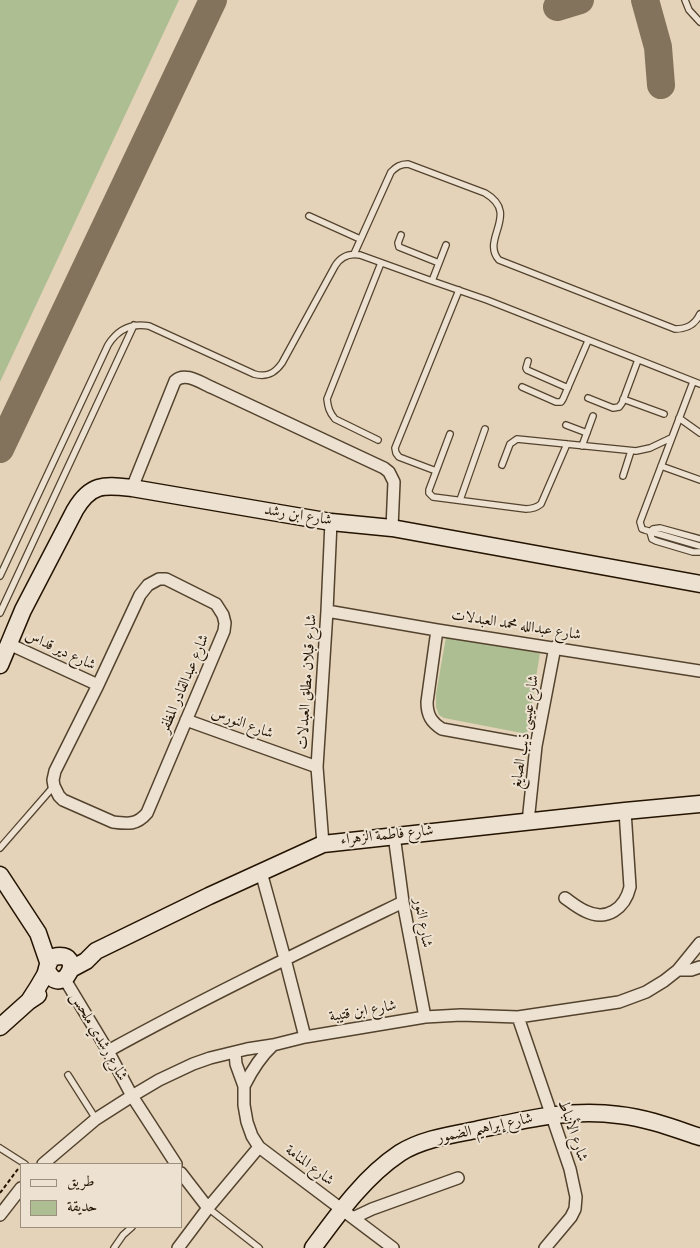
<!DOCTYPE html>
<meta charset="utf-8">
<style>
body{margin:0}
#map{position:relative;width:700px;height:1248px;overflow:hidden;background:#e4d3b8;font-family:"IM FELL Double Pica",Amiri,serif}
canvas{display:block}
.legend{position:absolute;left:20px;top:1163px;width:162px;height:65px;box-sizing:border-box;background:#ede2d1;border:1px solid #9c8f7d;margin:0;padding:6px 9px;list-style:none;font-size:15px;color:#231300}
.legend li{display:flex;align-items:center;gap:10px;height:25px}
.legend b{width:25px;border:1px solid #9c8f7d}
</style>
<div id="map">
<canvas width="700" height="1248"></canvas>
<ul class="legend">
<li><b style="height:6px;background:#ede2d1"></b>طريق</li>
<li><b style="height:14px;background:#aebe93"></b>حديقة</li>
</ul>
</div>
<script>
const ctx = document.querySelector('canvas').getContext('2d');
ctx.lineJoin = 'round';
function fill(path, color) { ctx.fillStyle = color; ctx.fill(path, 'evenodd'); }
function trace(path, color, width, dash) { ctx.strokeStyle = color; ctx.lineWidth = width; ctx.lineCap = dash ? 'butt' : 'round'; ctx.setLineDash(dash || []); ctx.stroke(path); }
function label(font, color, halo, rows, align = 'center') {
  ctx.font = font + ' "IM FELL Double Pica",Amiri,serif'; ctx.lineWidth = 4; ctx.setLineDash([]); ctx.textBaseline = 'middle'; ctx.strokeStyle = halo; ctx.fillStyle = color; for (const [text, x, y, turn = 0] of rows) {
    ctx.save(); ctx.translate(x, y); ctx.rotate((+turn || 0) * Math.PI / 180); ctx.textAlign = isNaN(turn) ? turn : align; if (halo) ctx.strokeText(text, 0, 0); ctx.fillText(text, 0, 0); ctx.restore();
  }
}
const green = new Path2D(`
 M 0,0 L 179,0 L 0,382 Z
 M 446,637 L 540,653 L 527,734 L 444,718 L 439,715 L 436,707 L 436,694 Z`);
const taxiway = new Path2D(`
 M 645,0 L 658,47 L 661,85
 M 557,7 L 580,0
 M 0,449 L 213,0`);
const path = new Path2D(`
 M 0,1193 L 18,1169`);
const lane = new Path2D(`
 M 685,0 L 689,10 L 700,22
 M 309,216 L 360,239
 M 401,235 L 398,243 L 399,247 L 439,263
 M 354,254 L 391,172 C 396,167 400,164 408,164 L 485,193 C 521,214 480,239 499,260 L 675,329 C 687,329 695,325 700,314
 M 432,281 L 446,245
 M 528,361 L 526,368 L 527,370 L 568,388
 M 693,382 L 640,522 L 642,529 L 645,530 L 700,546
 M 522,387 L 556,402 L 561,402 L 563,399 L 588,341
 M 588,398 L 613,408 L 619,407 L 622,403 L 638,360
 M 623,399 L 664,414
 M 679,418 L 700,433
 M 566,425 L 587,433
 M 450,434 L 429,490 L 429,493 L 433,497 L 526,509 C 532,509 536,508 541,504 L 567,444
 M 378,440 L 335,419 C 329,412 328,407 327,399 L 381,263
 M 582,446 L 593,416
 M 502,465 L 510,444 L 517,439 L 636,451 L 650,448 L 671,438
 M 661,466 L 700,480
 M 436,471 L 399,457 L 396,453 L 395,448 L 459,290
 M 623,476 L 631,451
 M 460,500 L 485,429
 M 700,539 L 660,528 L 653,529 L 650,532 L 652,539 L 656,541 L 693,552 L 700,552
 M 0,576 L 108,345 C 118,329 131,323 149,326 L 254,374 C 267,378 275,373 282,363 L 335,266 C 341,256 349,253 360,255 L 432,281 L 487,300 L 700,384
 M 0,613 L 134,325
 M 0,848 L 54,786
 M 68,1075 L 96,1119
 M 0,1148 L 25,1164
 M 208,1208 L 259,1248
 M 114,1248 L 123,1235 L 132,1227`);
const street = new Path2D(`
 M 132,488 L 175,381 C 185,371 201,383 213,388 L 384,468 L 389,472 L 394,482 L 392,528
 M 159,579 L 166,579 L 216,604 L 223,615 L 225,623 L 224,631 L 147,813 C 137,825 128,824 113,822 L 63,800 L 59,796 L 54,786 L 53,780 L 55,771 L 98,685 L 140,595 L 148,585 Z
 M 327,611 L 437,630 L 700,671
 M 437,630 L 427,702 C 427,715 431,722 442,729 L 536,746
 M 9,644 L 98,685
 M 186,720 L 317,767
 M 528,822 L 536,746 L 555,647
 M 394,835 L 403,902 L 425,1017
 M 323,844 L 317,767 L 327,611 L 331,522
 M 261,872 L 285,959 L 305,1037
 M 565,898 C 572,903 578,908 585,911 C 607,922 625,908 630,887 L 625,811
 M 678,970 L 691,970 L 700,967
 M 64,978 L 108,1051 L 132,1096 L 176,1164
 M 518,1017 L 570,1169 L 576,1197 L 575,1209 L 571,1217 L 545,1248
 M 108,1051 C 204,998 304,950 403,902
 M 235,1052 L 236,1064 L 244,1086 L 244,1105 L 247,1122 L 252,1136 L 259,1147 L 393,1248
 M 244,1086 C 252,1070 260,1057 273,1045
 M 43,1164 L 96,1119 L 132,1096 L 159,1080 L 193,1064 L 210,1058 L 247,1049 L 273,1045 L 305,1037 L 425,1017 L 461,1015 L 518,1017 L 619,1002 L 646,992 L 664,981 L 678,970 L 700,943
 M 181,1173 L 208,1208
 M 0,1215 L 21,1188
 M 353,1218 L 372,1209 L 458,1178
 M 178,1248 L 208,1208 L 259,1147`);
const secondary = new Path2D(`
 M 0,665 L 23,610 L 75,510 C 91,483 104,485 132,488 L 331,522 L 392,528 L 700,584
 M 0,875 L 38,933 L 48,962
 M 71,969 L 86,961 L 96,951 L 209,896 L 323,844 L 625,811 L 700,804
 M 29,1001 C 35,992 40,984 45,975 C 48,968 46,964 53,957 C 89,949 62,1002 47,970
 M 0,1027 L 29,1001 L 38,995
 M 313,1248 C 338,1214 364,1177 400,1153 C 422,1139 451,1135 476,1130 C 523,1120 571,1108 619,1115 C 647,1118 673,1128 700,1137`);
const streetNames = [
 ["شارع ابن رشد",298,516,9],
 ["شارع عبدالله محمد العبدلات",516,626,9],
 ["شارع دير قداس",60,651,25],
 ["شارع قبلان مطلق العبدلات",308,682,-86],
 ["شارع عبدالقادر المظفر",185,684,-67],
 ["شارع النورس",242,724,20],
 ["شارع عيسى ذيب الصايغ",526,732,-81],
 ["شارع فاطمة الزهراء",387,836,-6],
 ["شارع النور",422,923,80],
 ["شارع ابن قتيبة",363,1012,-10],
 ["شارع رشدي ملحس",98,1037,60],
 ["شارع إبراهيم الضمور",485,1129,-12],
 ["شارع الأنباط",572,1131,71],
 ["شارع المنامة",309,1166,37]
];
fill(green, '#aebe93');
trace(taxiway, '#84735c', 28);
trace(lane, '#53432e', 8);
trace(street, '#53432e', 14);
trace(secondary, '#231300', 19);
trace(path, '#231300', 2, [4, 2.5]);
trace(lane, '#ede2d1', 5.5);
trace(street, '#ede2d1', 11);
trace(secondary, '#ede2d1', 16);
label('15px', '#231300', '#ede2d1', streetNames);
</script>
